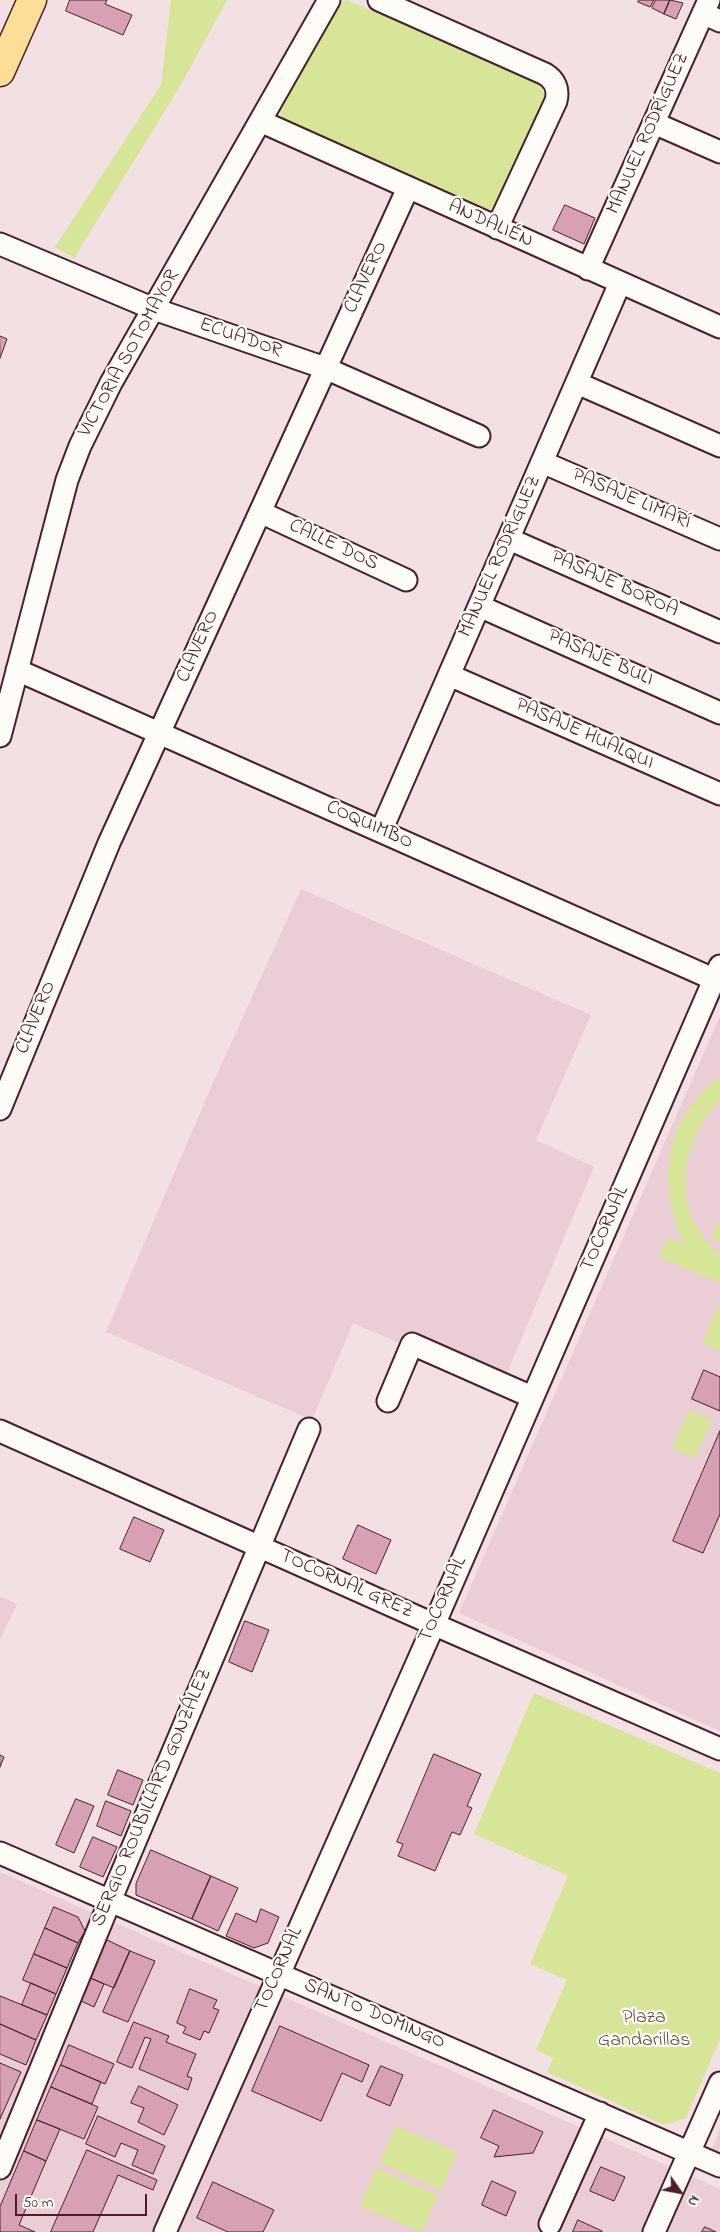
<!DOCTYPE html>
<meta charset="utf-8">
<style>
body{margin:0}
#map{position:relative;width:720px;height:2232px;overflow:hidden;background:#f2e0e3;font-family:"Indie Flower",sans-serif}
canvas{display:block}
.north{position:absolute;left:655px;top:2167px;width:50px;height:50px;-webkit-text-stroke:4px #fdfcf7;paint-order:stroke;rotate:123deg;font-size:14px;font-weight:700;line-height:20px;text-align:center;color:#4a1f2b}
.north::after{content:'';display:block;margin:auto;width:18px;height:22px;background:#4a1f2b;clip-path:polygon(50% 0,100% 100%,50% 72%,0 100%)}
.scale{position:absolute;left:15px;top:2194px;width:132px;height:22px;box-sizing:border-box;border:2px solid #4a1f2b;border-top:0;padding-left:6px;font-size:15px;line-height:18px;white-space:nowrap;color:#4a1f2b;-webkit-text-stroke:4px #fdfcf7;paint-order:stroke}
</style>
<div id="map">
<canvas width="720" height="2232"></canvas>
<div class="north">N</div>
<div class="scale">50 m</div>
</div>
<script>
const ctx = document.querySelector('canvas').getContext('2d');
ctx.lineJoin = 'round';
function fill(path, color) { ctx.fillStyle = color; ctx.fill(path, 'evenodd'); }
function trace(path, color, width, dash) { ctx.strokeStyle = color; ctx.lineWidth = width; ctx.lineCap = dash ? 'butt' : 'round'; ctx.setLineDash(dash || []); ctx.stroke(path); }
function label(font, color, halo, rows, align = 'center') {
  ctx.font = font + ' "Indie Flower",sans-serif'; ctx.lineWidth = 4.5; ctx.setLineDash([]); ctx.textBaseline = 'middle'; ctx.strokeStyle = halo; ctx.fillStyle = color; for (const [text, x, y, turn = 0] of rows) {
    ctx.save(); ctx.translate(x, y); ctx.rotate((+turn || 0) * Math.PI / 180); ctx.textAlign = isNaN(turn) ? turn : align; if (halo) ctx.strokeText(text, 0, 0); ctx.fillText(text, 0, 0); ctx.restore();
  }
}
const built = new Path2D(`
 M 301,889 L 591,1015 L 536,1140 L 594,1167 L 501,1387 L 353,1323 L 312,1420 L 106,1332 L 213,1083 Z
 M 720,1016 L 720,1731 L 459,1613 Z
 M 0,1596 L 17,1604 L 0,1640 Z
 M 0,1872 L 720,2189 L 720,2232 L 0,2232 Z
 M 720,2130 L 720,2161 L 709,2156 Z`);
const green = new Path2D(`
 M 171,0 L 227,0 L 179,88 L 74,258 L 55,247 L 161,85 Z
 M 346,0 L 539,80 L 546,100 L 498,207 L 484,210 L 284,122 L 280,111 L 335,5 Z
 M 720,1077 L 720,1101 C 678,1142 670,1215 720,1254 L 720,1283 L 659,1257 L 668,1237 L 685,1244 C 656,1184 663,1119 720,1077 Z
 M 720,1218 L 720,1242 L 711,1238 Z
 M 720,1303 L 720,1351 L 702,1343 Z
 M 689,1410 L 712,1420 L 695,1458 L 672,1448 Z
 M 534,1693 L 720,1773 L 720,2039 L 686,2118 L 664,2125 L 547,2072 L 553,2058 L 536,2050 L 567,1980 L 530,1964 L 568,1876 L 474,1834 Z
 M 396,2126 L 457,2152 L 441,2190 L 380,2163 Z
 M 376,2168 L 438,2195 L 422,2232 L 360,2206 Z`);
const building = new Path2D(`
 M 70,0 L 107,0 L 105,4 L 132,15 L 123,35 L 66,11 Z
 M 639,0 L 654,0 L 650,7 L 638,2 Z
 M 656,0 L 670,0 L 664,14 L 652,8 Z
 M 670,0 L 683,3 L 676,19 L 664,14 Z
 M 565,205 L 595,218 L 584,244 L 553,230 Z
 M 0,336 L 7,339 L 0,358 Z
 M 704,1370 L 720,1377 L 720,1411 L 692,1399 Z
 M 720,1431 L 720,1514 L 703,1553 L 673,1541 Z
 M 134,1517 L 164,1530 L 150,1562 L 120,1549 Z
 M 358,1525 L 391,1540 L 376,1574 L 343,1559 Z
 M 245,1621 L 269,1630 L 252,1672 L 229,1662 Z
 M 434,1754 L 481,1774 L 467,1806 L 472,1808 L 460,1835 L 452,1832 L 435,1871 L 398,1856 L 403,1844 L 397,1842 Z
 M 0,1755 L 4,1757 L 0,1767 Z
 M 118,1770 L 143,1780 L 133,1805 L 108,1795 Z
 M 76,1799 L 94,1806 L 74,1853 L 56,1845 Z
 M 106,1801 L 131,1811 L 121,1836 L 97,1826 Z
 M 93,1837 L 117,1847 L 103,1877 L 80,1867 Z
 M 151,1850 L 211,1876 L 192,1919 L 136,1895 L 136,1884 Z
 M 211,1876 L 238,1888 L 218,1931 L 192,1919 Z
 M 54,1907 L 78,1917 L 85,1931 L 78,1943 L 45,1928 Z
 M 261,1909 L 279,1917 L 268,1943 L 254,1948 L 226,1936 L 236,1913 L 256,1922 Z
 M 45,1928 L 78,1943 L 67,1968 L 34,1954 Z
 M 105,1939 L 130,1951 L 114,1988 L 88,1977 Z
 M 130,1951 L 155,1961 L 128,2022 L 103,2012 Z
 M 34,1954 L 67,1968 L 56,1994 L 23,1980 Z
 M 88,1977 L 104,1984 L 94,2007 L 79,2000 Z
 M 31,1983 L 56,1994 L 47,2015 L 22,2005 Z
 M 190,1989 L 217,2000 L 213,2008 L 219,2010 L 209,2033 L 204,2031 L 200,2040 L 183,2033 L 186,2027 L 177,2023 Z
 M 0,1996 L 47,2015 L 36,2040 L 0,2024 Z
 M 134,2022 L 169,2036 L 166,2042 L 196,2054 L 187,2076 L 192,2078 L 188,2090 L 139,2069 L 151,2039 L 145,2037 L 132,2068 L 117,2062 Z
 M 0,2024 L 36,2040 L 26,2065 L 0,2054 Z
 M 280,2026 L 369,2065 L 362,2082 L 342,2073 L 321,2121 L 252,2091 Z
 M 69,2045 L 114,2064 L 105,2084 L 61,2065 Z
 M 0,2063 L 21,2072 L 0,2119 Z
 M 61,2065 L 101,2082 L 92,2104 L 51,2087 Z
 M 381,2066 L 403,2075 L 390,2106 L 367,2096 Z
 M 139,2086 L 178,2105 L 164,2135 L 138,2122 L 144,2108 L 131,2103 Z
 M 51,2087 L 98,2107 L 84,2139 L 37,2120 Z
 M 494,2110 L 543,2132 L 533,2153 L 494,2157 L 499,2146 L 481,2138 Z
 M 98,2116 L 165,2146 L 153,2174 L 132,2165 L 138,2150 L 121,2143 L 115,2157 L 86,2144 Z
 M 37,2120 L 60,2129 L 46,2161 L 24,2151 Z
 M 87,2150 L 157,2180 L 153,2190 L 118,2175 L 93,2232 L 51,2232 Z
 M 24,2151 L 46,2161 L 19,2225 L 35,2232 L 0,2232 L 0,2207 Z
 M 601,2167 L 625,2177 L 614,2201 L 590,2191 Z
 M 492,2181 L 516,2192 L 506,2216 L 482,2205 Z
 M 213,2182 L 274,2210 L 263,2232 L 228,2232 L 197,2218 Z
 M 578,2220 L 602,2231 L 602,2232 L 573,2232 Z
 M 705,2227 L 716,2232 L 702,2232 Z`);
const minor = new Path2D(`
 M 379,0 L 545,74 C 555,80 559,89 556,101 L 497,228
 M 703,13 L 720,21
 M 260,121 L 720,327
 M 654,123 L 720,152
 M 0,244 L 154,309 L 325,368 L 479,436
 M 588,269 L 709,0
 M 577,383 L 720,446
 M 542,462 L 720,539
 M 260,512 L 406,580
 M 509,539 L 720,632
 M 479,606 L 720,713
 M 17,670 L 720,982
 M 449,675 L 720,794
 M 0,736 L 67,480 L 80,446 L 111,383 L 329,0
 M 381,831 L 620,283
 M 0,1109 L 109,843 L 408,188
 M 388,1401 L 412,1344 L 532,1397
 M 0,1431 L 433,1624 L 720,1749
 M 0,1853 L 720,2166
 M 0,2168 L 110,1901 L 309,1429
 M 550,2224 L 600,2113
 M 165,2232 L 440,1611 L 720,966
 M 654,2232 L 720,2083`);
const major = new Path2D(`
 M 0,72 L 32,0`);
const streetNames = [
 ["MANUEL RODRÍGUEZ",649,134,-66],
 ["ANDALIÉN",490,225,24],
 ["CLAVERO",367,278,-65],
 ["ECUADOR",240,339,19],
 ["VICTORIA SOTOMAYOR",130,354,-61],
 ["PASAJE LIMARÍ",631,500,23],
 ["CALLE DOS",333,546,25],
 ["MANUEL RODRÍGUEZ",501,557,-66],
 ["PASAJE BOROA",614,585,24],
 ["CLAVERO",199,647,-66],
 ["PASAJE BULI",600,659,24],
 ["PASAJE HUALQUI",584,735,24],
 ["COQUIMBO",369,826,24],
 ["CLAVERO",37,1018,-68],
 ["TOCORNAL",606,1229,-66],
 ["TOCORNAL GREZ",346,1585,24],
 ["TOCORNAL",444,1600,-66],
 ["SERGIO ROUBILLARD GONZÁLEZ",153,1798,-67],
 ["TOCORNAL",280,1970,-66],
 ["SANTO DOMINGO",374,2015,23]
];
const parkNames = [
 ["Plaza",644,2019],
 ["Gandarillas",644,2042]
];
fill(built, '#eacdd5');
fill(green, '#d7e598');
fill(building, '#d7a0b3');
trace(building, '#4a1f2b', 1);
trace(minor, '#4a1f2b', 25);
trace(major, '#4a1f2b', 31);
trace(minor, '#fdfcf7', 21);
trace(major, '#fcde96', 28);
label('20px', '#4a1f2b', '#fdfcf7', streetNames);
label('20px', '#6d5046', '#fdfcf7', parkNames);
</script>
